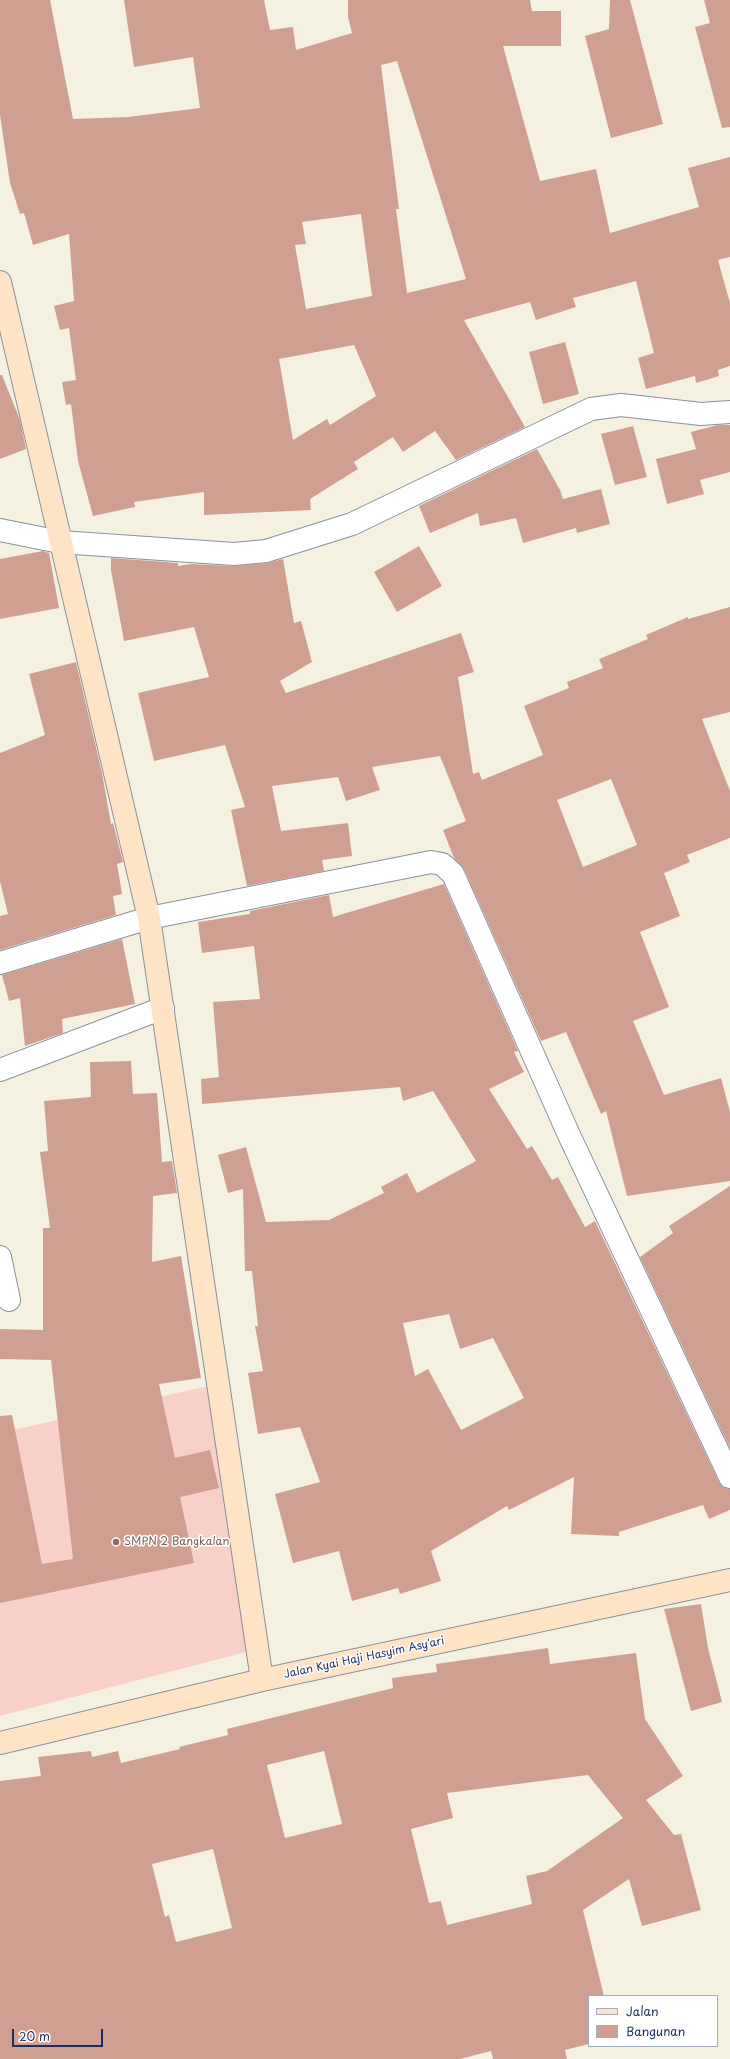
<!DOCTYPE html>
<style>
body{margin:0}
#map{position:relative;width:730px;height:2059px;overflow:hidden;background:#f5f1e1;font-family:"Playpen Sans",sans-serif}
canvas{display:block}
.legend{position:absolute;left:588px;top:1995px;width:130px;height:52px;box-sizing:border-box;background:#fff;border:1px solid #a4acbf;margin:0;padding:5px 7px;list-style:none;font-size:12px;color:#1b2f5e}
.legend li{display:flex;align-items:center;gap:8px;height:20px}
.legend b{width:20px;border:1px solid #a4acbf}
.scale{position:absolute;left:12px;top:2029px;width:91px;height:18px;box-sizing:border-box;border:2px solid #1b2f5e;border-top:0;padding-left:5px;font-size:12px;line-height:14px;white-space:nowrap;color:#1b2f5e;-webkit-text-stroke:3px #fff;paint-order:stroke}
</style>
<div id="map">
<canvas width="730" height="2059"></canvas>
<ul class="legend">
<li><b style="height:5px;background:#fee4c5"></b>Jalan</li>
<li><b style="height:11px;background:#cfa092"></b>Bangunan</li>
</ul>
<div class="scale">20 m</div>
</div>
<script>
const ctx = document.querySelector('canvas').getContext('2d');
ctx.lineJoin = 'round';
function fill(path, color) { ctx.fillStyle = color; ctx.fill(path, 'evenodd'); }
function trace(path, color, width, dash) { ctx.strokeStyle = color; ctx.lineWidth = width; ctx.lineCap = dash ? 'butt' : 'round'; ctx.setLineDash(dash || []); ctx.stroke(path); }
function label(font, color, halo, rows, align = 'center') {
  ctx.font = font + ' "Playpen Sans",sans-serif'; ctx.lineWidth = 3; ctx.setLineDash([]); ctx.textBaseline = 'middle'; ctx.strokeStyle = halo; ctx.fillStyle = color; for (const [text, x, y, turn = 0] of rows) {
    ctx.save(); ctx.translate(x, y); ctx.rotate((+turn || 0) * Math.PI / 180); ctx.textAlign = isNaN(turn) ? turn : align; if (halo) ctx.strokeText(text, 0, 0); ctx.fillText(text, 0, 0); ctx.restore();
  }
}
const built = new Path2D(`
 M 212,1385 L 246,1652 L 0,1716 L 0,1433 Z`);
const building = new Path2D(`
 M 0,0 L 50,0 L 73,119 L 128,117 L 200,108 L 193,57 L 134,67 L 124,0 L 264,0 L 270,30 L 293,27 L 296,50 L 352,33 L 348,17 L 348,0 L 530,0 L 532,11 L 561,11 L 561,46 L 503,46 L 540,181 L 596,169 L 610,233 L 699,207 L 688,168 L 730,157 L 730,257 L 718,260 L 730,303 L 730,366 L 718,370 L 719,376 L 696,383 L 695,376 L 646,389 L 638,358 L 654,353 L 636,281 L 573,298 L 576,307 L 536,320 L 530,302 L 464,320 L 525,427 L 456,460 L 435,431 L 403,452 L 393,437 L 354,462 L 358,469 L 310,499 L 311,510 L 204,515 L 204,492 L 134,502 L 135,507 L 93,516 L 78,461 L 71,404 L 66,405 L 62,382 L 76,380 L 69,328 L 60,330 L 54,306 L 74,301 L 69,234 L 33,245 L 24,213 L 20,214 L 10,183 L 0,115 ZM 397,61 L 466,279 L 407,293 L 396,209 L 399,209 L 381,65 ZM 361,214 L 372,296 L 306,309 L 295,245 L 306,244 L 302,222 ZM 354,345 L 376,396 L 330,425 L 327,419 L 293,440 L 279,359 Z
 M 610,0 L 630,0 L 663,124 L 611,138 L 585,36 L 609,29 Z
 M 704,0 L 730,0 L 730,127 L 722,128 L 695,27 L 710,23 Z
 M 565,342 L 579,394 L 543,404 L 529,352 Z
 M 0,375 L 2,375 L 20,420 L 26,449 L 0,459 Z
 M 718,425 L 730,425 L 730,472 L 700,480 L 704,494 L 667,504 L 656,459 L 696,449 L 691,432 Z
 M 633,426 L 647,477 L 615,485 L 601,434 Z
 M 537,449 L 560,490 L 563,499 L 601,489 L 610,524 L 577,533 L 576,528 L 523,543 L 516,518 L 480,526 L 478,513 L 430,533 L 419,506 Z
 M 419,546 L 442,586 L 397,612 L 374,572 Z
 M 43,551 L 49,553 L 59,608 L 0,619 L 0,559 Z
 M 111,558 L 178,563 L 178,566 L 191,564 L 233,566 L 267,563 L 283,559 L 294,623 L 301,621 L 312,662 L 280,681 L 286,693 L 461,633 L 474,672 L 458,677 L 473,774 L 479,772 L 482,780 L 543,755 L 524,706 L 569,688 L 567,682 L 603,668 L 599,659 L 648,639 L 646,635 L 688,617 L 688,619 L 730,607 L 730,712 L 702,719 L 730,791 L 730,838 L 687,855 L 690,862 L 664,873 L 680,916 L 640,932 L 669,1007 L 633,1021 L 664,1095 L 721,1078 L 730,1112 L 730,1181 L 627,1196 L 606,1111 L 601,1114 L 566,1032 L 541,1041 L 464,869 L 454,858 L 443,830 L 466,821 L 440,756 L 372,767 L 380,790 L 346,801 L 338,777 L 272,786 L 281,831 L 348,823 L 352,856 L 322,860 L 324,871 L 247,886 L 231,810 L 245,807 L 225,745 L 154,761 L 138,693 L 209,677 L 194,627 L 124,641 L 111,570 ZM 611,779 L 637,845 L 583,867 L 557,800 Z
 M 76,662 L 102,773 L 111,824 L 113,823 L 123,862 L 117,864 L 122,894 L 113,896 L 116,915 L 0,950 L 0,916 L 8,914 L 0,881 L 0,753 L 45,735 L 29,674 Z
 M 444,884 L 518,1051 L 514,1052 L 524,1072 L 489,1089 L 527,1149 L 532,1146 L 552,1180 L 558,1177 L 585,1227 L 595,1221 L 719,1482 L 723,1487 L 730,1489 L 730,1510 L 709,1519 L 703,1505 L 619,1532 L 619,1536 L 571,1534 L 574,1477 L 509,1510 L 507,1506 L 431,1551 L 441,1581 L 400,1594 L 398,1588 L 352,1601 L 339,1551 L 293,1563 L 275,1494 L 320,1482 L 300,1427 L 258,1434 L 248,1373 L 263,1371 L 255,1326 L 258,1326 L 252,1271 L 245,1271 L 243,1189 L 228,1193 L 218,1155 L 246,1147 L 266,1222 L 329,1220 L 384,1193 L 381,1187 L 407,1173 L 417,1193 L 476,1161 L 433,1091 L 403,1101 L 400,1087 L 202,1104 L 201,1079 L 219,1077 L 213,1002 L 260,999 L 254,946 L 202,953 L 198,922 L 250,914 L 250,911 L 329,895 L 333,917 ZM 449,1314 L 460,1349 L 493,1338 L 524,1398 L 461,1430 L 428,1369 L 415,1376 L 403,1323 Z
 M 122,939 L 135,1004 L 62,1019 L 63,1033 L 25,1046 L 20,998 L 9,1001 L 2,975 Z
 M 131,1061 L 133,1094 L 157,1093 L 162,1162 L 172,1161 L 177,1193 L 153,1196 L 152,1262 L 181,1256 L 201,1378 L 159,1384 L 175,1458 L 210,1450 L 219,1488 L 180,1497 L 194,1563 L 0,1603 L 0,1416 L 12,1415 L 42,1564 L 73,1559 L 51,1360 L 0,1359 L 0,1329 L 43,1330 L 43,1228 L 50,1228 L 40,1152 L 48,1151 L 44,1101 L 91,1097 L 90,1062 Z
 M 730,1186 L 730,1448 L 640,1257 L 673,1233 L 669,1226 Z
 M 701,1604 L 708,1648 L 722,1702 L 691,1711 L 664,1609 Z
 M 548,1648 L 550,1664 L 636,1653 L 645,1719 L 683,1776 L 646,1800 L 674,1835 L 681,1834 L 701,1910 L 642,1926 L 629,1879 L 583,1910 L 604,1996 L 589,1996 L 589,2044 L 565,2050 L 567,2059 L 493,2059 L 491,2051 L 460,2059 L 0,2059 L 0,1781 L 41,1776 L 38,1757 L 91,1751 L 92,1757 L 118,1751 L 121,1763 L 180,1749 L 179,1747 L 228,1735 L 227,1729 L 393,1688 L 392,1678 L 437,1672 L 436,1664 ZM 324,1751 L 342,1824 L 285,1838 L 267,1765 ZM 588,1775 L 623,1818 L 547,1871 L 526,1876 L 532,1904 L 447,1925 L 441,1901 L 429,1903 L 411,1829 L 453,1818 L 447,1793 ZM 213,1849 L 232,1928 L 176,1942 L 169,1915 L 165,1917 L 152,1864 Z`);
const street = new Path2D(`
 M 0,530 L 60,542 L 234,554 L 266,551 L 352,524 L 591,409 L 621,405 L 701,414 L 730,412
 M 0,963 L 149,918 L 431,862 L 442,864 L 453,874 L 569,1135 L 730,1477
 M 0,1070 L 163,1008
 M 0,1257 L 9,1300`);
const secondary = new Path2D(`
 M 0,282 L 149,918 L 262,1680
 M 0,1743 L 262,1680 L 730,1580`);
const markers = [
 [116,1542,4,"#8d6e63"]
];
const educationNames = [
 ["SMPN 2 Bangkalan",124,1542]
];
const streetNames = [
 ["Jalan Kyai Haji Hasyim Asy'ari",364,1658,-12]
];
fill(built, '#f7d1c7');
fill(building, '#cfa092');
trace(street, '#8890a0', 24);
trace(secondary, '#8890a0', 24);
trace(street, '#fff', 22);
trace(secondary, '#fee4c5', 22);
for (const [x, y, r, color] of markers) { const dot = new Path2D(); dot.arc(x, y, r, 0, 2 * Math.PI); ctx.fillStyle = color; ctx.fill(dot); trace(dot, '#fff', 1.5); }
label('11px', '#785e54', '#fff', educationNames, 'left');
label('11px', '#1b2f5e', '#fff', streetNames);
</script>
